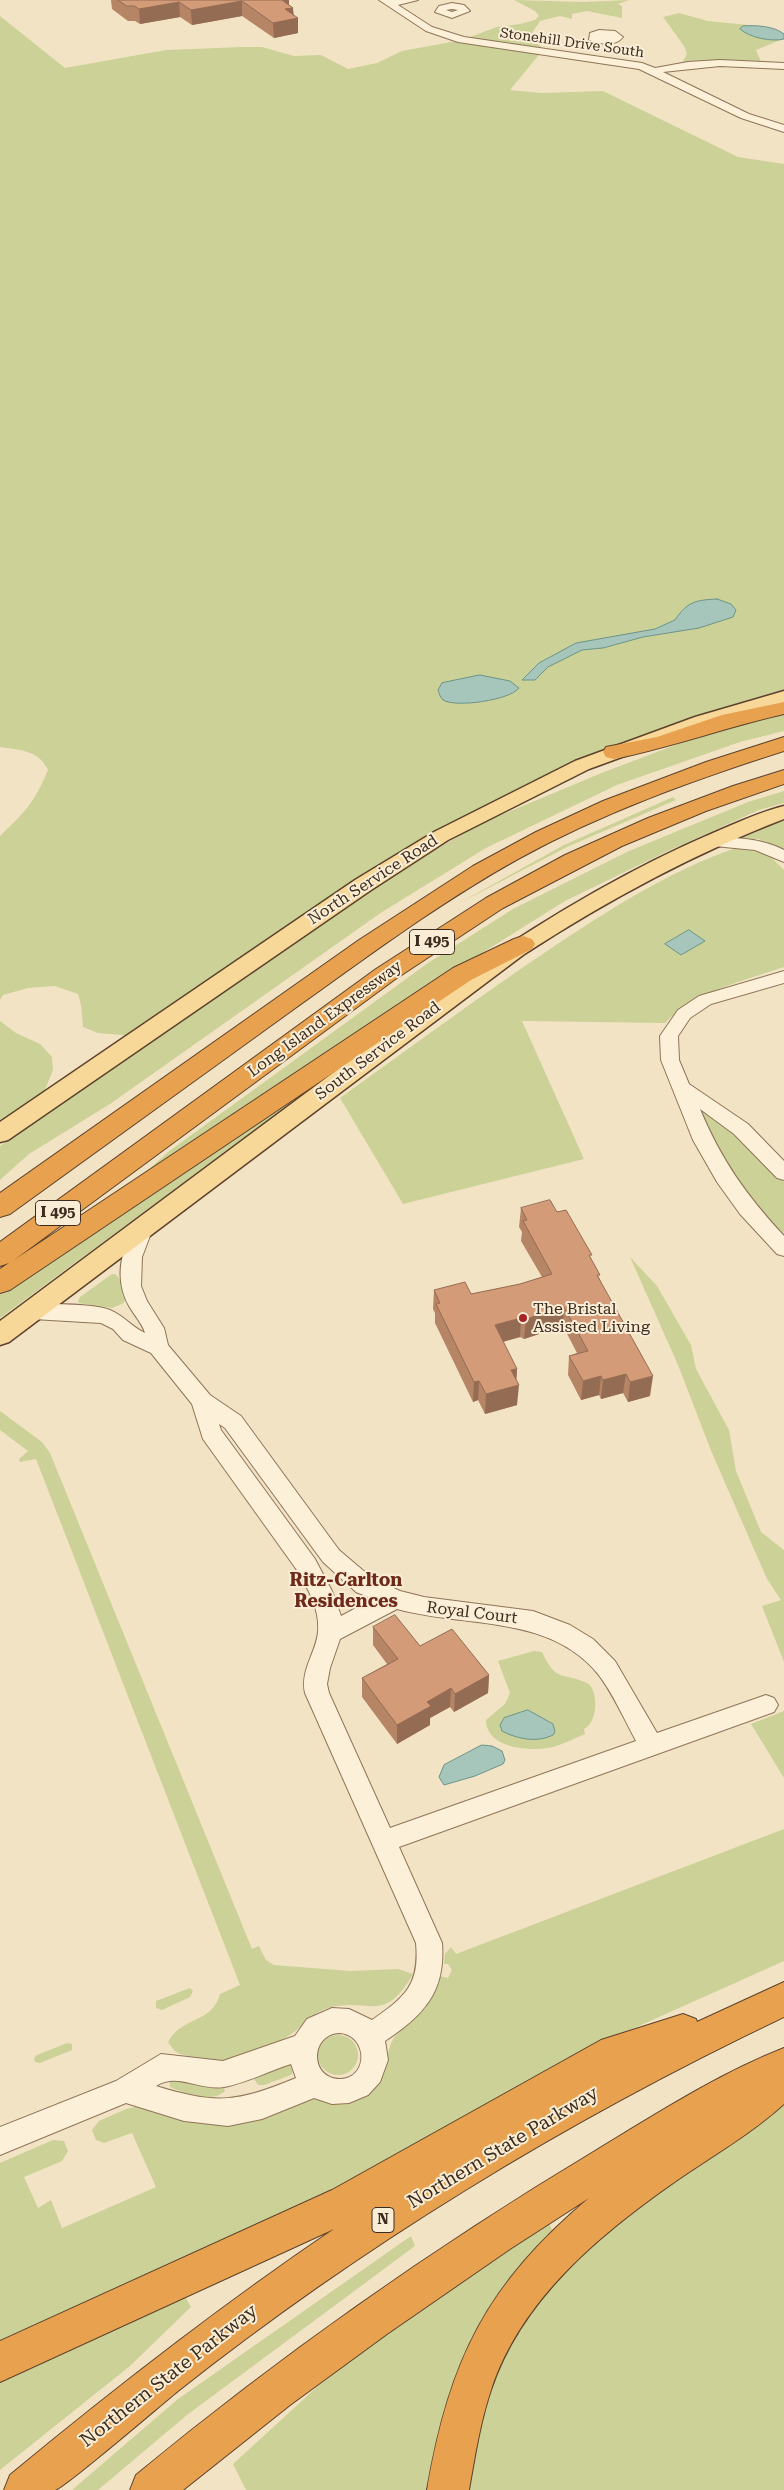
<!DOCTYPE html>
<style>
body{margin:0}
canvas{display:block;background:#f2e3c4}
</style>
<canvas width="784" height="2490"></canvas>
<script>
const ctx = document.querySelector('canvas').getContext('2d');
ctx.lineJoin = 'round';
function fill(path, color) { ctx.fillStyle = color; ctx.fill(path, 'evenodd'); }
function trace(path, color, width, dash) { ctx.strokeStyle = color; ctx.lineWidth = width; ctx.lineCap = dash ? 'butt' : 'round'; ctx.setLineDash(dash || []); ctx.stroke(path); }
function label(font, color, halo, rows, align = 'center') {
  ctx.font = font + ' "Roboto Serif",serif'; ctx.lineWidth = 4; ctx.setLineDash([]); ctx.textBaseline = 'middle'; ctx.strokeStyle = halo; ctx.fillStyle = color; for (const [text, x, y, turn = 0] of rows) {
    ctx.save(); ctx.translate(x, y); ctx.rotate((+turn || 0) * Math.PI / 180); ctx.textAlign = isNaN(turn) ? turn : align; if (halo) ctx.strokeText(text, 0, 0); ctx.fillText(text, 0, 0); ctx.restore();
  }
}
const green = new Path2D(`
 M 514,0 L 583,2 L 629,0 L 618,4 L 622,6 L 622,18 L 587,11 L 572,14 L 572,19 L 560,16 L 540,21 L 532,33 L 534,41 L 540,45 L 542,51 L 510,90 L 541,93 L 603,91 L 738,157 L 784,164 L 784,697 L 661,734 L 464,824 L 133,1036 L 98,1033 L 83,1027 L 81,1005 L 78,994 L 55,986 L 28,988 L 3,995 L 0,1000 L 0,836 C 26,811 34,803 48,770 C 39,750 20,750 0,747 L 0,16 L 65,68 L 166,50 L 242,47 L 262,47 L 294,56 L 321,55 L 348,69 L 377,63 L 402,51 L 462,40 L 497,27 L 520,24 L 535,20 L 539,16 L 535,11 Z
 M 679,13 L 708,21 L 758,26 L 749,26 L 780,40 L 783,39 L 756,50 L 762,64 L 681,65 L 687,54 L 684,46 L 663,17 Z
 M 784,713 L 784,731 L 740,742 L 617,785 L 486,848 L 382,912 L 110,1104 L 29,1154 L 0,1180 L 0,1146 L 377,883 L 482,823 L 599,774 L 728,725 Z
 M 784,791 L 784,803 L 759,810 L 668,851 L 565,901 L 474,958 L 135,1182 L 168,1152 L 428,963 L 513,909 L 629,851 L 748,802 Z
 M 673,797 L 676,800 L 567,847 L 454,906 L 564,845 Z
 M 784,816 L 784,850 L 759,839 L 725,838 Z
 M 736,848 L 768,854 L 784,870 L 784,967 C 744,981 695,991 665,1023 L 522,1021 L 584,1159 L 403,1204 L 340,1098 C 411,1047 481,995 553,947 C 610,909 671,870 736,848 Z
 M 0,1021 L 16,1033 L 40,1044 L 52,1057 L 53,1070 L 44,1092 L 0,1120 Z
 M 681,1087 L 784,1173 L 784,1249 L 747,1209 Z
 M 308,1091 L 0,1318 L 0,1294 L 297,1094 Z
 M 630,1257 L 657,1286 L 691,1345 L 696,1369 L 729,1430 L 736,1471 L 761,1532 L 784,1550 L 784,1662 L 762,1606 L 781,1600 L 767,1579 L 712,1453 L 678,1365 Z
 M 112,1274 L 115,1274 C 122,1279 127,1295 124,1303 L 112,1308 L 79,1303 L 78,1301 L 80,1297 Z
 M 0,1411 L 42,1442 L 50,1453 L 252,1949 L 259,1946 L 266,1960 L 274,1965 L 350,1971 L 398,1969 L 413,1974 C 383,2027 368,1995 325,2009 C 309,2015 300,2030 285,2038 C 273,2044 239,2058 228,2060 C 217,2062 184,2058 175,2051 C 173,2049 170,2045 168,2042 C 182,2016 212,2024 220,1994 L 240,1985 L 36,1459 L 20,1462 L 19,1459 L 28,1451 L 0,1430 Z
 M 534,1651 L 542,1652 C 557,1685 564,1671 589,1684 C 599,1695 597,1723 584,1729 L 585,1734 C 575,1738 564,1744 553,1747 C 531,1752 486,1749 486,1720 L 505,1704 L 510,1693 L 498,1661 Z
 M 784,1711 L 784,1778 L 751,1724 Z
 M 784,1829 L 784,1961 L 592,2047 L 420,2149 L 0,2347 L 0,2163 L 53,2140 L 64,2141 L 68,2151 L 62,2161 L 24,2177 L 38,2208 L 51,2200 L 62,2228 L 156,2187 L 132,2133 L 104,2143 L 96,2140 L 92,2130 L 99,2121 L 126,2109 L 148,2104 L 231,2123 L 267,2118 L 307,2099 L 340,2101 L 381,2078 L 391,2043 L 396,2035 L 426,2008 L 440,1976 L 448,1978 L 452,1970 L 448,1964 L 444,1964 L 445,1954 L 451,1947 L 456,1954 Z
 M 190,1988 L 193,1991 L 190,1997 L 162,2010 L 156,2008 L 156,2001 Z
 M318 2055a20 20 0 1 1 40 0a20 20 0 1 1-40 0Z
 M 67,2043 L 72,2044 L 72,2050 L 40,2063 L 35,2062 L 34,2058 L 37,2055 Z
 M 289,2060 L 293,2072 L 291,2075 L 264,2085 L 258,2085 L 253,2077 Z
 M 169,2078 L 224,2087 L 225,2091 C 212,2104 184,2093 170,2087 Z
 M 784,2100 L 784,2490 L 461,2490 L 510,2325 L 564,2255 Z
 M 548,2221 L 555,2236 L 506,2284 L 471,2339 L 442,2425 L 433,2490 L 246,2490 L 233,2464 L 317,2387 L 401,2321 Z
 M 411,2236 L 415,2246 L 187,2415 L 98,2490 L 72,2490 L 178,2399 Z
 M 183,2293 L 191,2307 L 130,2366 L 0,2470 L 0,2370 Z`);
const water = new Path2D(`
 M 743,26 C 756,25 774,26 784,34 L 784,39 C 772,42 750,38 740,29 Z
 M 717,599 L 731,604 L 736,610 L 733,617 L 699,628 L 643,637 L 603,648 L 582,650 L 548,667 L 535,680 L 522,680 L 539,663 L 576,643 L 655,629 L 675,620 C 687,602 695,600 717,599 Z
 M 480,675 L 510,681 L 519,688 C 510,700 456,708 443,700 C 440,697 439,693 438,690 L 442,683 Z
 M 689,930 L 705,941 L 681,955 L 665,944 Z
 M 528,1710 L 553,1724 L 555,1732 L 553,1735 C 537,1743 517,1739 502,1731 L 500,1725 L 504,1718 Z
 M 482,1745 L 492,1746 L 502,1751 L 505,1760 L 503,1764 L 475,1776 L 444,1785 L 439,1777 L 444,1765 Z`);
const minor = new Path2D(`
 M 379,0 L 418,0 L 398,5 L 432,27 L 464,37 L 642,63 L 655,68 L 688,62 L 720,60 L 784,63 L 784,69 L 720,66 L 663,72 L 749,114 L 784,125 L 784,132 L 741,118 L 639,69 L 458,42 L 426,31 Z
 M 452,3 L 464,5 L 470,11 L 452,18 L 435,12 L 439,6 ZM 452,9 L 458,10 L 452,12 L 446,10 Z
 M 599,30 L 615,31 L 623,37 C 615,47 601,44 589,40 L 590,33 Z
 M 710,836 C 735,838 761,838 784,850 L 784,862 L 755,850 L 704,845 L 702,841 L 704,837 Z
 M 784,971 L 784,983 L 711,1004 L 690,1018 L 678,1036 L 679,1060 L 689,1084 L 748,1124 L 784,1161 L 784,1180 L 777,1178 L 734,1134 L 700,1109 C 721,1160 747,1196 784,1236 L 784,1256 L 777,1254 L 740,1214 L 717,1182 L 693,1140 L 661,1060 L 660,1036 L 678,1010 L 699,996 Z
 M 143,1221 L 150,1223 L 153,1228 L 142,1257 L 141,1286 L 147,1301 L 164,1328 L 168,1345 L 210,1395 L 241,1416 L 339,1550 L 372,1578 L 400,1591 L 424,1597 L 533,1611 L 570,1625 L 593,1639 L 615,1661 L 657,1733 L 766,1695 L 774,1698 L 778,1705 L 774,1712 L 399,1847 L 442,1943 C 446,1992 423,2016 385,2041 L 388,2060 L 380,2082 L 368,2095 L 349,2103 L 332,2104 L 314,2098 L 262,2119 L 228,2126 L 184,2121 L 126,2103 L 0,2155 L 0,2127 L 116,2081 L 161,2054 L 223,2061 L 295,2036 L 307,2019 L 332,2008 L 349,2009 L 372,2020 C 405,1997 420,1985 416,1943 L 305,1693 C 300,1670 316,1653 318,1632 C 320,1610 309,1591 299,1573 L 203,1439 L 192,1404 L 151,1353 L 123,1340 L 113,1329 L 101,1323 L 33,1319 L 26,1316 L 23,1311 L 26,1306 L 33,1303 C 54,1305 92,1303 110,1310 C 124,1316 132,1327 145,1333 C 142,1323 134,1315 129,1306 C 114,1279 121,1249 136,1223 ZM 219,1424 L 225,1428 L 323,1562 L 356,1592 L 373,1599 L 341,1616 L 332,1591 L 315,1559 L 221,1430 ZM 397,1609 C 466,1628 549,1614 598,1674 C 613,1693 624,1719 636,1741 L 390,1828 L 329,1693 L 327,1684 L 330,1668 L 340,1639 ZM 339,2033 C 367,2034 370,2077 341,2079 C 310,2080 309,2035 339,2033 ZM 291,2064 L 296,2078 C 237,2102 218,2105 156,2086 C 177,2072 200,2091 224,2087 C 246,2083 269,2071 291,2064 Z`);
const major = new Path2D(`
 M 784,691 L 784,703 L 709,725 L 589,769 L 448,840 L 371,890 L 8,1140 L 0,1142 L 0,1122 L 355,880 L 434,832 L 575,761 L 695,717 Z
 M 784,806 L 784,819 C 691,855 606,901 523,955 L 9,1342 L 0,1345 L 0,1321 L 471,970 C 548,917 627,870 713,833 C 736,823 760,812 784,806 Z`);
const highway = new Path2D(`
 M 784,702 L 784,714 C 727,727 672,747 614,759 L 606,757 L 603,752 L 606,747 L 657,737 L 722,715 Z
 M 784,737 L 784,751 C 693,780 602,813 518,859 C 437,904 363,960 287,1014 C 195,1081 102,1147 10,1214 L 0,1217 L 0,1193 L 359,940 L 473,866 L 536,832 L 603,801 L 706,762 Z
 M 784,770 L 784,784 L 706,811 L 622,846 L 503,908 L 394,980 L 14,1260 L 453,968 L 514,939 L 523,936 L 532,939 L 535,944 L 532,949 L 471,980 L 10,1290 L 0,1293 L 0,1269 L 9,1263 L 0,1266 L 0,1242 L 376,969 L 486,898 L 565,855 L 648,818 L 733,786 Z
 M 784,1982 L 784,2017 C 568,2120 365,2243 178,2391 C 162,2404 63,2489 55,2490 C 39,2490 20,2490 4,2490 L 10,2475 C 115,2388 222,2305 334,2229 L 0,2382 L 0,2341 L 332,2190 L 601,2040 L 683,2014 L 696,2019 L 697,2022 Z
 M 784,2048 L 784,2104 C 751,2134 712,2156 676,2181 C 600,2234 521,2299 491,2390 C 480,2423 475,2456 469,2490 L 427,2490 C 450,2359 486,2285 589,2198 L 510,2249 L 387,2334 L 290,2405 L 183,2490 L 130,2490 L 136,2475 C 280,2356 435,2247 595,2151 C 656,2114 718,2074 784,2048 Z`);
const wall = new Path2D(`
 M 111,0 L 289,0 L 289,5 L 294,15 L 298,33 L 274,38 L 242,16 L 192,25 L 180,17 L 140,24 L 135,21 L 128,21 L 112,9 Z
 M 521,1208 L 557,1212 L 591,1259 L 650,1396 L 628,1402 L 623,1393 L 601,1399 L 599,1395 L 581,1400 L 568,1375 L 569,1356 L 577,1353 L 563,1326 L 524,1339 L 520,1337 L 503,1342 L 517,1369 L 516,1380 L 517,1405 L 485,1414 L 478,1400 L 473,1402 L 435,1323 L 435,1313 L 433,1309 L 434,1290 L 471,1294 L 520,1284 L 542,1277 L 521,1241 L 522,1232 L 519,1227 Z
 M 373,1627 L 489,1675 L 488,1693 L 454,1712 L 450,1707 L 430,1718 L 430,1725 L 397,1744 L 362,1697 L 362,1678 L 387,1664 L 373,1645 Z`);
const shadedWall = new Path2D(`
 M 281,0 L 289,0 L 289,8 L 293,8 L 294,19 L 298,18 L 298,33 L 274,38 L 273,23 Z
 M 242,1 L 242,16 L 192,25 L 191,10 Z
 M 179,2 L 180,17 L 140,24 L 139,9 Z
 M 564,1307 L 563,1326 L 524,1339 L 526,1319 Z
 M 521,1318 L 520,1337 L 494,1344 L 495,1325 Z
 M 517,1369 L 516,1386 L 519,1385 L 517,1405 L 485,1414 L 486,1394 L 511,1370 Z
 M 626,1374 L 623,1393 L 601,1399 L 603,1380 Z
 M 601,1376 L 599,1395 L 581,1400 L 583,1381 Z
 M 653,1376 L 650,1396 L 628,1402 L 630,1382 Z
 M 479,1381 L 478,1400 L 473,1402 L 474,1382 Z
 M 489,1675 L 488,1693 L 454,1712 L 455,1694 Z
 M 451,1688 L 450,1707 L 430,1718 L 430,1725 L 397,1744 L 397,1725 L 427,1702 Z`);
const building = new Path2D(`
 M 118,0 L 282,0 L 293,8 L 285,9 L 298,18 L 273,23 L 242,1 L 191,10 L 179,2 L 139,9 L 134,6 L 127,6 Z
 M 550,1200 L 557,1212 L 566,1210 L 592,1255 L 589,1255 L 600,1275 L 597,1275 L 653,1376 L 630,1382 L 626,1374 L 603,1380 L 601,1376 L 583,1381 L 569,1356 L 588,1351 L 564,1307 L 526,1319 L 521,1318 L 495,1325 L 517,1369 L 511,1370 L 519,1385 L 486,1394 L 479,1381 L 474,1382 L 436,1304 L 440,1303 L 434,1290 L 465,1282 L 471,1294 L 520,1284 L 552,1274 L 523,1221 L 527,1220 L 521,1208 Z
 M 395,1615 L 420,1646 L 452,1629 L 489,1675 L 455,1694 L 451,1688 L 427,1702 L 431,1706 L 397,1725 L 362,1678 L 398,1659 L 373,1627 Z`);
const markers = [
 [523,1318,5,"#a32326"]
];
const farStreetnames = [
 ["Stonehill Drive South",572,43,8]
];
const shields = [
 [432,942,45],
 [58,1213,45],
 [383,2220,22]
];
const shieldNames = [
 ["I 495",432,942],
 ["I 495",58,1213],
 ["N",383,2220]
];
const streetNames = [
 ["North Service Road",373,880,-33],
 ["Long Island Expressway",325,1019,-36],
 ["South Service Road",378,1051,-37],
 ["Royal Court",472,1613,7]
];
const poiNames = [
 ["The Bristal",533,1309],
 ["Assisted Living",533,1327]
];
const neighbourhoodNames = [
 ["Ritz-Carlton",346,1581],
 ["Residences",346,1602]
];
const nearStreetnames = [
 ["Northern State Parkway",503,2148,-31],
 ["Northern State Parkway",169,2376,-38]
];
fill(green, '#ccd297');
fill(water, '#a6c5bb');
trace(water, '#6c9489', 1);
trace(minor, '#8f7458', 2);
trace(major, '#5c422d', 3);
trace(highway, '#5c422d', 2);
fill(minor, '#fcf0d9');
fill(major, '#f8d899');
fill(highway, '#e8a14e');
fill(wall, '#b58566');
fill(shadedWall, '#946c53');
fill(building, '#d39b77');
trace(building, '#946c53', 1);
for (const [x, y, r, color] of markers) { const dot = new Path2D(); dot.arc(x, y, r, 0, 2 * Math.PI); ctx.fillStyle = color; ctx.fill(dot); trace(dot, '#f9edd5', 2); }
label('14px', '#3d2c1e', '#f9edd5', farStreetnames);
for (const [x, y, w] of shields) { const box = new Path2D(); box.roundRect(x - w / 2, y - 12.5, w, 25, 4); ctx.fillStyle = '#f9edd5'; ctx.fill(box); trace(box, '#3d2c1e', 1); }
label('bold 15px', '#3d2c1e', null, shieldNames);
label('16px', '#3d2c1e', '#f9edd5', streetNames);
label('16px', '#3d2c1e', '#f9edd5', poiNames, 'left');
label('bold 18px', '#6e2919', '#f9edd5', neighbourhoodNames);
label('19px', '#3d2c1e', '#f9edd5', nearStreetnames);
</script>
